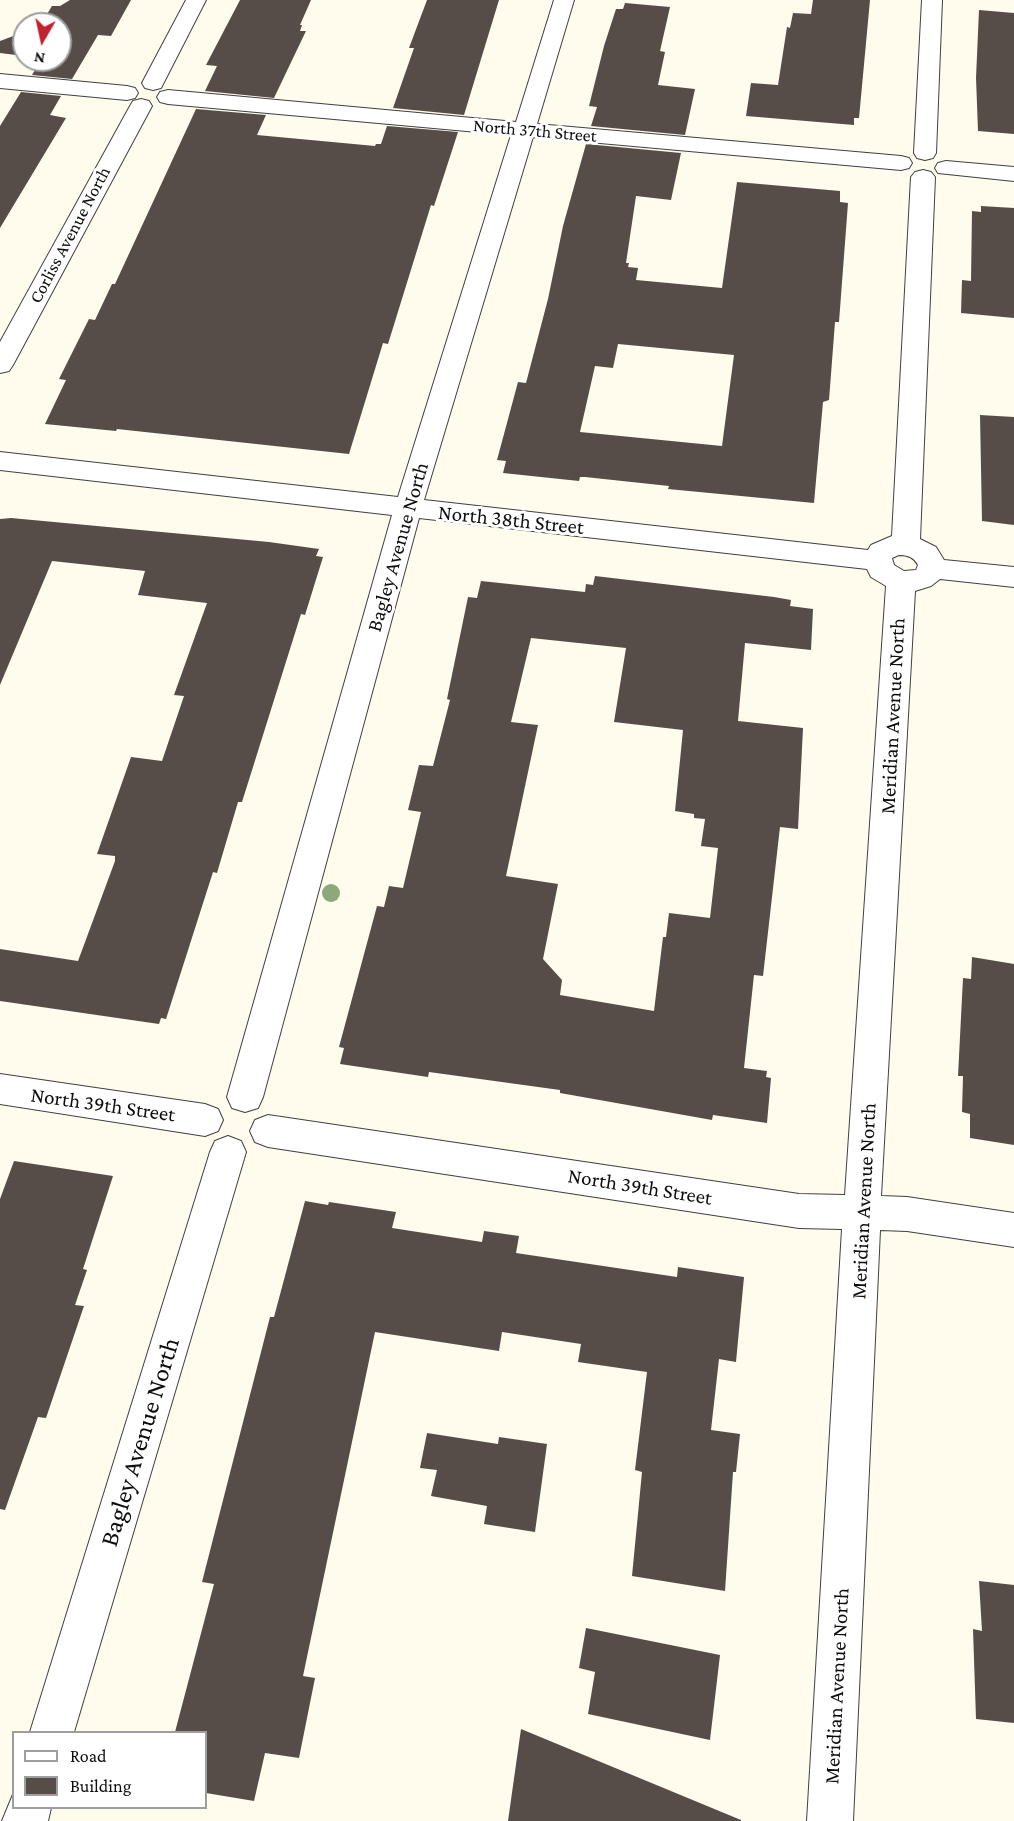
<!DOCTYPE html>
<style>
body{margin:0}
#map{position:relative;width:1014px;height:1821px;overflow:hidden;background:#fffbed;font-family:"Crimson Pro",serif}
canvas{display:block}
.legend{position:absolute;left:12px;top:1731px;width:195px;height:78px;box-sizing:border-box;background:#fff;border:2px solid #9e9e9e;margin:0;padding:8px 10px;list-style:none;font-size:18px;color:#0d0d0d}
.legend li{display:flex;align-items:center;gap:12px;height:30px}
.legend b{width:30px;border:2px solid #9e9e9e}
.north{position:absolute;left:12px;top:12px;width:60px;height:60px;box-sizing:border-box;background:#fff;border:2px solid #9e9e9e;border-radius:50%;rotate:189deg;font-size:16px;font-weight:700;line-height:24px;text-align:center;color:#0d0d0d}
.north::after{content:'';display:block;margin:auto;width:21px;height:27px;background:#bf2331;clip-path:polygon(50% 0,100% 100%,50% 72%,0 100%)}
</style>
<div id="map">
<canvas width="1014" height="1821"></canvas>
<ul class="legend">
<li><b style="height:8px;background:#fff"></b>Road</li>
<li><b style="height:16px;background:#564d49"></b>Building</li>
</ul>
<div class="north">N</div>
</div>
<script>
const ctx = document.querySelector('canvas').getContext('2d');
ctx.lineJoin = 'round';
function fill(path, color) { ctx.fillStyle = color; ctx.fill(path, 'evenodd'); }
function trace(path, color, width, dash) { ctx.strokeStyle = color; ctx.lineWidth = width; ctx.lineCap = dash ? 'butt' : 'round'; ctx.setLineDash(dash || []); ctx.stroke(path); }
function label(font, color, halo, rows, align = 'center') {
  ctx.font = font + ' "Crimson Pro",serif'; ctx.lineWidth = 6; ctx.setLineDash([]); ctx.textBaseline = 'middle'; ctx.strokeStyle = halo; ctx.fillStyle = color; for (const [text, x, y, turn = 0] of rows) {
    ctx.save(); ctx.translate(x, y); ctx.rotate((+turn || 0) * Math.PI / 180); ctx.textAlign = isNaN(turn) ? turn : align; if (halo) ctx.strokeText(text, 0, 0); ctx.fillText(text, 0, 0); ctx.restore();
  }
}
const building = new Path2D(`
 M 70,0 L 131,0 L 111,36 L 98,35 L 72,79 L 32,75 L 41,60 L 60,60 L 60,24 L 41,24 L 52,6 L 60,6 Z
 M 240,0 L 311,0 L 300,25 L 302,25 L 300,31 L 306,31 L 274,98 L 205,91 L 217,66 L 206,65 Z
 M 427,0 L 499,0 L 464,115 L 393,108 L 414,48 L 409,48 Z
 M 813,0 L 870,0 L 859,118 L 854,118 L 854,125 L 746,116 L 751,83 L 778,85 L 787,27 L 790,28 L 793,13 L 811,14 Z
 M 625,3 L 670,7 L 660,51 L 665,52 L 658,85 L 695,89 L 685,135 L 591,126 L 597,107 L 589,106 L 604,46 L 616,9 L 623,9 Z
 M 979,10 L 1014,13 L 1014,134 L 978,131 L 976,78 Z
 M 24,32 L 24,56 L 0,53 L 0,41 Z
 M 21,92 L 61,96 L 50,115 L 66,118 L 0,228 L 0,126 Z
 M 196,109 L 266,115 L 257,135 L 375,146 L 376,144 L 381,144 L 387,126 L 458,132 L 434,206 L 431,205 L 388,344 L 383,343 L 349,454 L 117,429 L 116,431 L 45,424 L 66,380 L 59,379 L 89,319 L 95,320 L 112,284 L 115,284 Z
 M 586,144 L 681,153 L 671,200 L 636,196 L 626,263 L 629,263 L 628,267 L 638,268 L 636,280 L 722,288 L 737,182 L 840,191 L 840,202 L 848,203 L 839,322 L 835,322 L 829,400 L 823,402 L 814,503 L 668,489 L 669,486 L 585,477 L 580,477 L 579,481 L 503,473 L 506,461 L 497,460 L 518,382 L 526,383 L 548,299 L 563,226 ZM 618,344 L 734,355 L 722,446 L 580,432 L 595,366 L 613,368 Z
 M 981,206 L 1014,208 L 1014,318 L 961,313 L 962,280 L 971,281 L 972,211 L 981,212 Z
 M 980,415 L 1014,417 L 1014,525 L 982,521 Z
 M 11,518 L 269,542 L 319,549 L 316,556 L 323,557 L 305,615 L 301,614 L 242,802 L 238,802 L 217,873 L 213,872 L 166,1019 L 161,1018 L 159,1024 L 0,1001 L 0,949 L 78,961 L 115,861 L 115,856 L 97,854 L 131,757 L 162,761 L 184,696 L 174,695 L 207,603 L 138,595 L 145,571 L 52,561 L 0,685 L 0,519 Z
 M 595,576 L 774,597 L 791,600 L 790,606 L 813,609 L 811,650 L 745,643 L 738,721 L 803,728 L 798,829 L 780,827 L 763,976 L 754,975 L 744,1068 L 767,1071 L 766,1077 L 771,1078 L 767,1123 L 713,1115 L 712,1120 L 560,1093 L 560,1090 L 429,1072 L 428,1077 L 340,1064 L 344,1048 L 339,1047 L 377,906 L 384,907 L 389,886 L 403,888 L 421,812 L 408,810 L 419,765 L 433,766 L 450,700 L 447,699 L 468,597 L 477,598 L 481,581 L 585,592 L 586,584 L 593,585 ZM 531,638 L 626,648 L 614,722 L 683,730 L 675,811 L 694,814 L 694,818 L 705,819 L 701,846 L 718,848 L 710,918 L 669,913 L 666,937 L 663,937 L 654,1011 L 560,995 L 562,980 L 543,959 L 558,884 L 506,876 L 538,725 L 511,722 Z
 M 972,957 L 1014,964 L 1014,1145 L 970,1138 L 970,1114 L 962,1112 L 963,1076 L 958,1076 L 963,978 L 971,979 Z
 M 14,1161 L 113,1176 L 83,1269 L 87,1270 L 75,1305 L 84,1306 L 46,1418 L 38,1417 L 5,1510 L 0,1509 L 0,1199 Z
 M 305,1201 L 328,1205 L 329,1202 L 396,1212 L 392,1228 L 482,1242 L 484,1231 L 519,1236 L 516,1253 L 677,1277 L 678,1267 L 744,1277 L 736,1362 L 719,1359 L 711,1430 L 740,1434 L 736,1472 L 733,1472 L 725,1591 L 632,1576 L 642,1472 L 635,1470 L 647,1372 L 578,1362 L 581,1344 L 502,1332 L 499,1351 L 375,1332 L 303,1676 L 315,1678 L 299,1758 L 265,1753 L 254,1801 L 206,1793 L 206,1732 L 175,1732 L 214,1584 L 202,1582 L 270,1317 L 274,1317 Z
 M 427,1433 L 498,1444 L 499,1437 L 547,1444 L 535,1532 L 484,1524 L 487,1506 L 431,1496 L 437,1470 L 420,1468 Z
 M 979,1581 L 1014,1585 L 1014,1723 L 976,1719 L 973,1629 L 982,1631 Z
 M 586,1628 L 720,1655 L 710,1740 L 588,1714 L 595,1672 L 579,1668 Z
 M 521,1729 L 741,1820 L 741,1821 L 508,1821 Z`);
const street = new Path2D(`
 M 186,0 L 206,0 L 161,88 L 153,90 L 145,88 L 142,83 Z
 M 554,0 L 574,0 L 537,124 L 901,156 L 909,158 L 912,163 L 909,168 L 901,170 L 533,137 L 424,500 L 868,550 L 871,545 L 892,536 L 911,177 L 915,172 L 923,170 L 931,172 L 935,177 L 920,539 L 936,547 L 944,560 L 1014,567 L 1014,587 L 940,579 L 931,586 L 915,591 L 881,1196 L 907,1197 L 1014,1213 L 1014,1247 L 907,1231 L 880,1230 L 853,1821 L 807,1821 L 842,1229 L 799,1228 L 268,1147 L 255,1142 L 250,1131 L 255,1120 L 268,1115 L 799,1194 L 845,1195 L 886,586 L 871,577 L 867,569 L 419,518 L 263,1097 L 258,1108 L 245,1112 L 232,1108 L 227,1097 L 392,515 L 0,470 L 0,452 L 398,497 L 511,135 L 168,104 L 160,102 L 157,97 L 160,92 L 168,90 L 516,122 ZM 899,555 C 907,555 914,557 918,565 L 916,570 L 904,571 L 894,565 L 892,558 Z
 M 922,0 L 942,0 L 936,153 L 933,158 L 925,160 L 917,158 L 914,153 Z
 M 0,74 L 127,86 L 135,88 L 138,93 L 135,98 L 127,100 L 0,88 Z
 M 141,99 L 149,101 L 152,106 L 13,365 L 9,371 L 0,373 L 0,342 L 130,106 L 133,101 Z
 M 946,161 L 1014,167 L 1014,181 L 938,173 L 935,168 L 938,163 Z
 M 0,1074 L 205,1104 L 218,1109 L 223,1120 L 218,1131 L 205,1136 L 0,1104 Z
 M 228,1136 L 241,1141 L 246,1152 L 74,1732 L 30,1732 L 210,1152 L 215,1141 Z
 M 14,1792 L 14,1808 L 51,1808 L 48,1821 L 2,1821 Z`);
const trees = [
 [331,893]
];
const farStreetnames = [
 ["North 37th Street",535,131,5],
 ["Corliss Avenue North",70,235,-62]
];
const streetNames = [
 ["North 38th Street",511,520,6],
 ["Bagley Avenue North",398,547,-74],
 ["Meridian Avenue North",893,716,-87],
 ["North 39th Street",103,1105,8],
 ["North 39th Street",640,1187,9],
 ["Meridian Avenue North",864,1201,-87],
 ["Meridian Avenue North",837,1686,-87]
];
const nearStreetnames = [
 ["Bagley Avenue North",140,1442,-73]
];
fill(building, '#564d49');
trace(street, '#404040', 2);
fill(street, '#fff');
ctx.fillStyle = '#8da97a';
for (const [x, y] of trees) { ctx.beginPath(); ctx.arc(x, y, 9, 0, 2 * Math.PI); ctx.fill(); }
label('18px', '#0d0d0d', '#fff', farStreetnames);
label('21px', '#0d0d0d', '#fff', streetNames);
label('26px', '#0d0d0d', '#fff', nearStreetnames);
</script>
